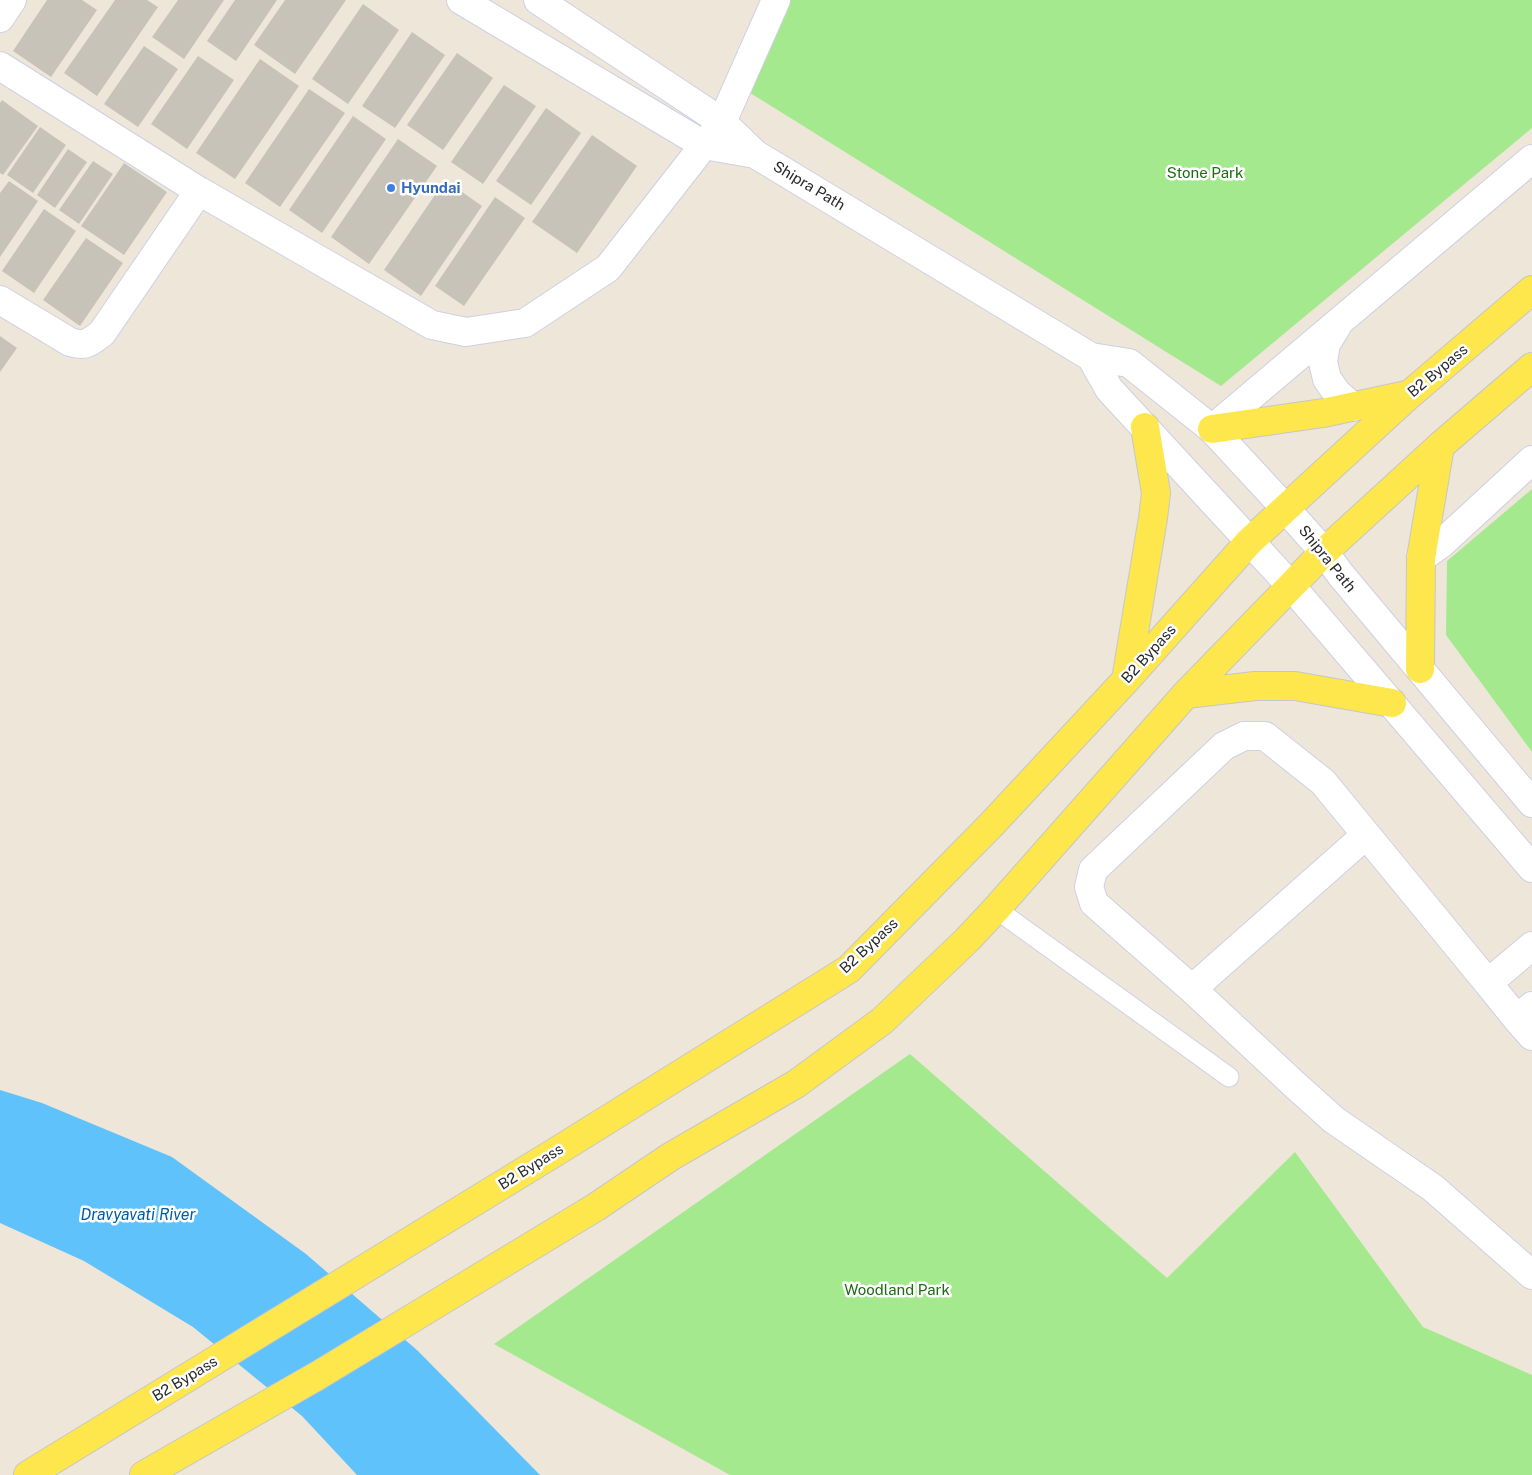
<!DOCTYPE html>
<style>
body{margin:0}
canvas{display:block;background:#ede6d9}
</style>
<canvas width="1532" height="1475"></canvas>
<script>
const ctx = document.querySelector('canvas').getContext('2d');
ctx.lineJoin = 'round';
function fill(path, color) { ctx.fillStyle = color; ctx.fill(path, 'evenodd'); }
function trace(path, color, width, dash) { ctx.strokeStyle = color; ctx.lineWidth = width; ctx.lineCap = dash ? 'butt' : 'round'; ctx.setLineDash(dash || []); ctx.stroke(path); }
function label(font, color, halo, rows, align = 'center') {
  ctx.font = font + ' "Public Sans",sans-serif'; ctx.lineWidth = 5; ctx.setLineDash([]); ctx.textBaseline = 'middle'; ctx.strokeStyle = halo; ctx.fillStyle = color; for (const [text, x, y, turn = 0] of rows) {
    ctx.save(); ctx.translate(x, y); ctx.rotate((+turn || 0) * Math.PI / 180); ctx.textAlign = isNaN(turn) ? turn : align; if (halo) ctx.strokeText(text, 0, 0); ctx.fillText(text, 0, 0); ctx.restore();
  }
}
const green = new Path2D(`
 M 783,0 L 1532,0 L 1532,128 L 1221,386 L 739,86 Z
 M 1532,489 L 1532,752 L 1446,635 L 1447,561 Z
 M 910,1054 L 1167,1278 L 1295,1152 L 1423,1327 L 1532,1375 L 1532,1475 L 730,1475 L 494,1344 Z`);
const water = new Path2D(`
 M 0,1090 L 42,1103 L 172,1157 L 306,1254 L 418,1351 L 540,1475 L 357,1475 L 302,1416 L 193,1327 L 84,1261 L 0,1223 Z`);
const building = new Path2D(`
 M 47,0 L 82,0 L 97,10 L 51,77 L 13,51 Z
 M 115,0 L 147,0 L 158,7 L 97,96 L 64,73 Z
 M 178,0 L 224,0 L 184,59 L 152,37 Z
 M 235,0 L 277,0 L 236,61 L 207,41 Z
 M 285,0 L 346,0 L 295,74 L 254,45 Z
 M 363,4 L 399,30 L 348,104 L 312,79 Z
 M 412,32 L 445,55 L 395,128 L 362,106 Z
 M 144,46 L 178,69 L 138,127 L 104,104 Z
 M 457,53 L 493,78 L 443,150 L 407,125 Z
 M 198,56 L 234,80 L 187,149 L 151,124 Z
 M 260,59 L 299,86 L 235,179 L 196,153 Z
 M 504,85 L 536,106 L 483,184 L 451,162 Z
 M 309,89 L 345,113 L 280,207 L 245,183 Z
 M 2,100 L 38,126 L 3,175 L 0,173 L 0,103 Z
 M 546,108 L 581,133 L 531,205 L 496,181 Z
 M 353,116 L 386,139 L 322,233 L 289,210 Z
 M 40,127 L 66,145 L 33,193 L 7,175 Z
 M 592,135 L 637,166 L 577,253 L 532,222 Z
 M 398,139 L 437,166 L 369,264 L 331,237 Z
 M 68,149 L 87,162 L 55,208 L 37,195 Z
 M 93,161 L 113,174 L 79,224 L 59,210 Z
 M 124,163 L 167,192 L 124,255 L 81,226 Z
 M 445,180 L 482,206 L 421,296 L 384,270 Z
 M 9,181 L 38,201 L 0,257 L 0,193 Z
 M 495,197 L 525,218 L 464,306 L 435,286 Z
 M 44,209 L 76,231 L 34,293 L 2,271 Z
 M 86,238 L 123,263 L 80,326 L 43,300 Z
 M 0,336 L 17,348 L 0,372 Z`);
const lane = new Path2D(`
 M 996,909 L 1229,1077`);
const street = new Path2D(`
 M 0,18 L 12,0
 M 0,66 L 199,191 L 432,325 L 466,332 L 525,323 L 608,268 L 722,122 L 776,0
 M 0,300 L 70,342 C 86,347 90,342 102,333 L 199,191
 M 1337,326 L 1326,344 L 1323,362 L 1327,379 L 1337,393 L 1353,407
 M 1212,429 L 1532,159
 M 1421,558 L 1442,543 L 1532,460
 M 1532,946 L 1488,983 L 1323,782 L 1265,736 L 1244,736 L 1224,746 L 1093,870 L 1089,887 L 1094,903 L 1192,989 L 1295,1085 L 1334,1120 L 1433,1188 L 1532,1275
 M 1488,983 L 1517,1019
 M 1192,989 L 1366,835
 M 1532,1006 L 1517,1019 L 1532,1036`);
const secondary = new Path2D(`
 M 461,0 L 704,145 L 755,154
 M 538,0 L 722,122 L 755,154 L 1091,357 L 1129,363 L 1212,429 L 1285,508 L 1324,552 L 1341,575 L 1532,803
 M 1091,357 L 1109,389 L 1291,586 L 1532,868`);
const primary = new Path2D(`
 M 1212,429 L 1323,413 L 1407,395
 M 1420,669 L 1421,558 L 1440,446
 M 1126,680 L 1153,518 L 1156,493 L 1145,427
 M 1186,694 L 1255,686 L 1295,686 L 1392,703
 M 28,1475 L 562,1148 L 849,969 L 992,824 L 1126,680 L 1249,542 L 1409,395 L 1532,290
 M 144,1475 L 317,1376 L 596,1207 L 670,1157 L 796,1084 L 882,1021 L 967,940 L 996,909 L 1186,694 L 1324,552 L 1440,446 L 1532,367`);
const markers = [
 [391,188,5,"#3f7fe0"]
];
const parkNames = [
 ["Stone Park",1205,173],
 ["Woodland Park",897,1290]
];
const streetNames = [
 ["Shipra Path",809,186,31],
 ["B2 Bypass",1438,371,-40],
 ["Shipra Path",1327,559,51],
 ["B2 Bypass",1149,654,-48],
 ["B2 Bypass",869,946,-43],
 ["B2 Bypass",531,1167,-32],
 ["B2 Bypass",185,1379,-31]
];
const shopNames = [
 ["Hyundai",401,188]
];
const waterNames = [
 ["Dravyavati River",138,1215]
];
fill(green, '#a5e98f');
fill(water, '#60c2fa');
fill(building, '#c8c3b9');
trace(lane, '#ced0e4', 21);
trace(street, '#ced0e4', 30);
trace(secondary, '#ced0e4', 30);
trace(primary, '#c7c7c7', 30);
trace(lane, '#fff', 19);
trace(street, '#fff', 28);
trace(secondary, '#fff', 28);
trace(primary, '#fee74c', 28);
for (const [x, y, r, color] of markers) { const dot = new Path2D(); dot.arc(x, y, r, 0, 2 * Math.PI); ctx.fillStyle = color; ctx.fill(dot); trace(dot, '#fff', 2); }
label('15px', '#1c6c12', '#fff', parkNames);
label('15px', '#292929', '#fff', streetNames);
label('bold 15px', '#366cbe', '#fff', shopNames, 'left');
label('italic 16px', '#005ca6', '#fff', waterNames);
</script>
